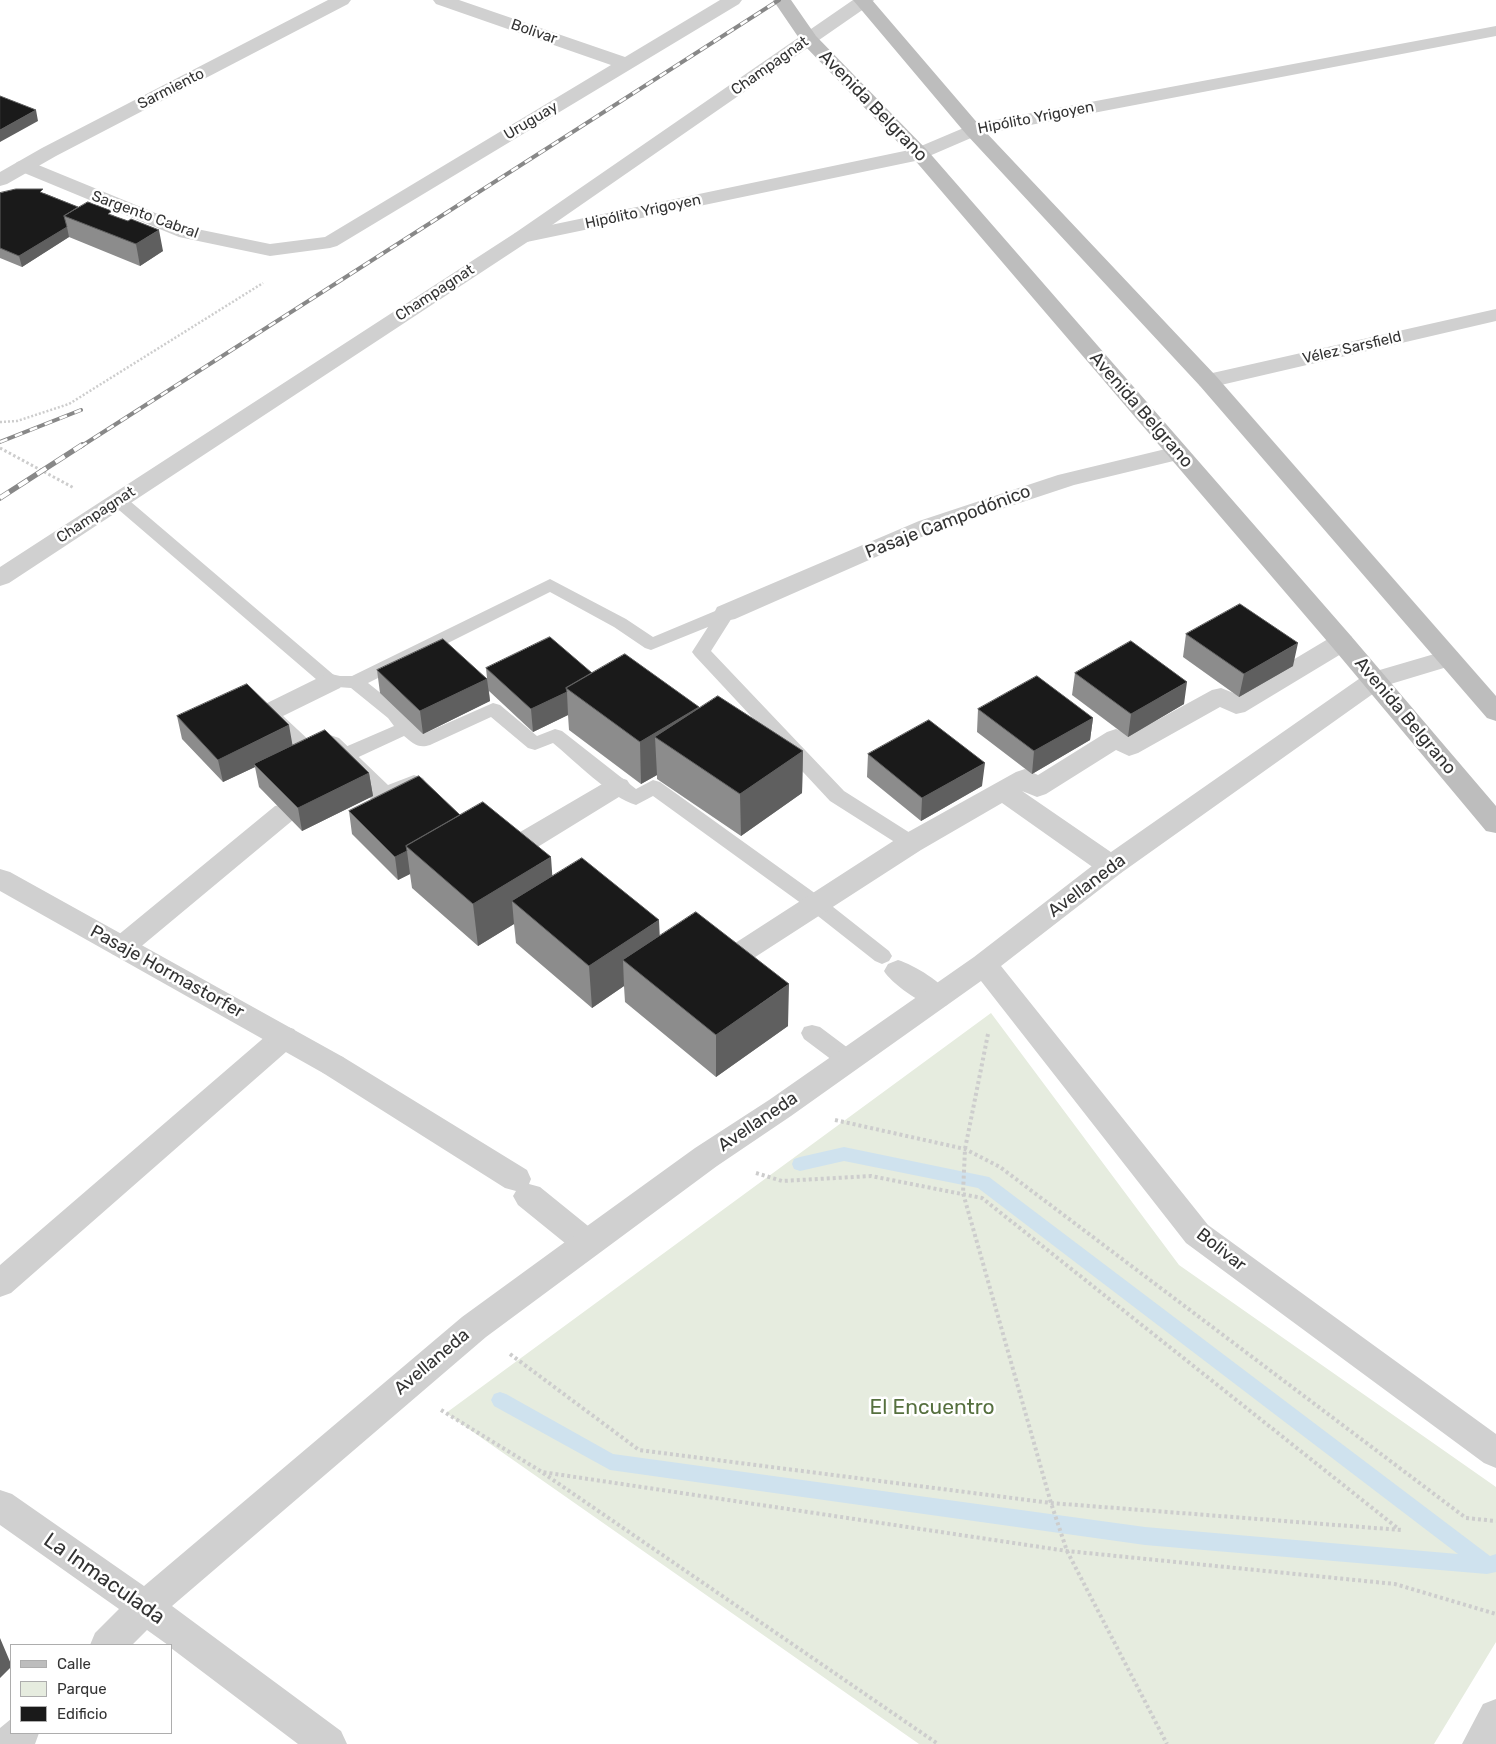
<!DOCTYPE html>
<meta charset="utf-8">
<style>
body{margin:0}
#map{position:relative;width:1496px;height:1744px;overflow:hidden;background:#fff;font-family:Rubik,sans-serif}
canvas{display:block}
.legend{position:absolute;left:10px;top:1644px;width:162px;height:90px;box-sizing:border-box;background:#fff;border:1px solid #adadad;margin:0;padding:6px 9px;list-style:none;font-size:15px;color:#333}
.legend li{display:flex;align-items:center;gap:10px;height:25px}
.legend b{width:25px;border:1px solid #adadad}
</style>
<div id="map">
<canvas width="1496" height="1744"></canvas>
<ul class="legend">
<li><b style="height:6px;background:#bdbdbd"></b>Calle</li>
<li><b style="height:14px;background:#e6ecdf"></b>Parque</li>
<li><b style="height:14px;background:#1a1a1a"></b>Edificio</li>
</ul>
</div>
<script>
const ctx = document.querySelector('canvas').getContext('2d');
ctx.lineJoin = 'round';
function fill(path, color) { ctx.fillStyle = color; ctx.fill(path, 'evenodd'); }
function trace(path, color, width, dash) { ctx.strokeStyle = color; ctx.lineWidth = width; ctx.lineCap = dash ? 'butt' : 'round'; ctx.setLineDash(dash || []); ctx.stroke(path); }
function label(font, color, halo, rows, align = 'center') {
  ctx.font = font + ' Rubik,sans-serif'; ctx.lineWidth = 5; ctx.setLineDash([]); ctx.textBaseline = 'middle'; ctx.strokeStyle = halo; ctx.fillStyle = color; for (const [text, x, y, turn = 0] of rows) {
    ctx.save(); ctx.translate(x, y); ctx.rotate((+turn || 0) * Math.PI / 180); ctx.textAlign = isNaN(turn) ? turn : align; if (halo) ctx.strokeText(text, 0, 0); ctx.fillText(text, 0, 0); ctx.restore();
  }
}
const green = new Path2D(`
 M 991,1013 L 1179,1265 L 1496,1487 L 1496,1642 L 1434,1744 L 919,1744 L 446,1413 Z`);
const stream = new Path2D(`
 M 844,1147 L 989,1177 L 1490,1556 L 1496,1554 L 1496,1572 L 1487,1574 L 1145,1545 L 610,1470 L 494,1406 L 491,1400 L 494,1394 L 500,1392 L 506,1394 L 613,1454 L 1145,1527 L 1458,1554 L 978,1188 L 844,1161 L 800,1171 L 794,1169 L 792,1164 L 794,1159 L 800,1157 Z`);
const pathFar2 = new Path2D(`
 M 0,422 L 17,421 L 69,404 L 263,283`);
const pathFar1 = new Path2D(`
 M 0,448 L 74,488`);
const path = new Path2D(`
 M 988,1034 L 965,1149 L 963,1193 L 1051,1503 L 1067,1551 L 1167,1744
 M 835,1120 L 965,1149 L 1000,1167 L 1466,1518 L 1496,1521
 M 756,1173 L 782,1181 L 871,1176 L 982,1198 L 1400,1530
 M 510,1354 L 639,1450 L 1051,1503 L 1401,1530
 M 441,1410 L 542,1472 L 1067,1551 L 1395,1584 L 1496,1614
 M 543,1473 L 938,1744`);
const service = new Path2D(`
 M 118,495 L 124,496 L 335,676 L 352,676 L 550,579 L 626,619 L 653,637 L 720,609 L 726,607 L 732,609 L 735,613 L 711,651 L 844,791 L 918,838 L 921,843 L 918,848 L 911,850 L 904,848 L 830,801 L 695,656 L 692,652 L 708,627 L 651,650 L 645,648 L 614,627 L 550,592 L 368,683 L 402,710 L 413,724 L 425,733 L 493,703 L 500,705 L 537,736 L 555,729 L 562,731 L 636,789 L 653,780 L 660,782 L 823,899 L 889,951 L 892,956 L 889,961 L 882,964 L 875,961 L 809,909 L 653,796 L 636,805 C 611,798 574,760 553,743 L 535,750 L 528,748 L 491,717 L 430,745 C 418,749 413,743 404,736 L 350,761 L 343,762 L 336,761 L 333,756 L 336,751 L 394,726 L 388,718 L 351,688 L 324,686 L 112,504 L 110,500 L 112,496 Z
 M 812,1025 L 820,1027 L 856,1054 L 859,1060 L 856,1066 L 848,1068 L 840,1066 L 804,1039 L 801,1033 L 804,1027 Z`);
const pedestrian = new Path2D(`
 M 1342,634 L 1351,636 L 1354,642 L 1351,648 L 1245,712 L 1236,714 L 1220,707 L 1138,753 L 1129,756 L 1116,750 L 1046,794 L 1037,797 L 1022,791 L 1121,859 L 1125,866 L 1121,873 L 1111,876 L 1101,873 L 1002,803 L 921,850 L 732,972 L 722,975 L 712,972 L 708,965 L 712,958 L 901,836 L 1016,772 L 1025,769 L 1038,775 L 1107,732 L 1116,729 L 1130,735 L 1212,690 L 1221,688 L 1236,694 L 1333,636 Z
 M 331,674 L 340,676 L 344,682 L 340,688 L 283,716 L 312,743 L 330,735 L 339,738 L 388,785 L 414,775 L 423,778 L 427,784 C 419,797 389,808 375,803 L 327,757 L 309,764 L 300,761 L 257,720 L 253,714 L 257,708 L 322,676 Z
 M 618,777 L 627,780 L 631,786 L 627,792 L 523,856 L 513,859 L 503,856 L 499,849 L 503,842 L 609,780 Z
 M 284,804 L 293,806 L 297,813 L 293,820 L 132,954 L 122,957 L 112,954 L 108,947 L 112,940 L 275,806 Z
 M 898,960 C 914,965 944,983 951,997 L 947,1005 C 944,1006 939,1008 936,1007 C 923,1006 890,982 884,971 L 888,964 Z
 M 284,1026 L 294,1029 L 299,1037 L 294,1045 L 11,1293 L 0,1297 L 0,1265 L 274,1029 Z
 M 333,1054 L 343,1057 L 527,1170 L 531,1179 L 529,1184 L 540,1187 L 598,1234 L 603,1243 L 598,1252 L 587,1256 L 576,1252 L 518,1205 L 513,1196 L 516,1191 L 505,1188 L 323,1073 L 318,1065 L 323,1057 Z`);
const minor = new Path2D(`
 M 433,0 L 459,0 L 625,57 L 720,0 L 742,0 L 739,4 L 337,246 L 330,248 L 270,256 L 179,237 L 17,170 L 14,166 L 17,162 L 24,160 L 31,162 L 192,228 L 270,244 L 325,237 L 611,65 L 436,4 Z
 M 1496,26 L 1496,36 L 978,135 L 920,160 L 522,243 L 515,241 L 512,237 L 515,233 L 522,231 L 914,149 L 973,124 Z
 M 1496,309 L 1496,321 L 1208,388 L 1200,386 L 1197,381 L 1200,376 L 1208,374 Z
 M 1178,446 L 1186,448 L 1189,453 L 1186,458 L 1074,485 L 935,531 L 735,619 L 726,621 L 717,619 L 714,613 L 717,607 L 919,521 L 1058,475 Z
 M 1448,650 L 1457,652 L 1461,658 L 1457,664 L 1384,686 L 1121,873 L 1001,966 L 1208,1225 L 1496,1434 L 1496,1468 L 1484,1463 L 1186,1243 L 981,981 L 791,1116 L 717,1166 L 486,1337 L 172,1606 L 341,1731 L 347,1744 L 298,1744 L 171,1648 L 171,1645 L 168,1645 L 147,1630 L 132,1645 L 90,1645 L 95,1633 L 119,1609 L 0,1525 L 0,1490 L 12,1494 L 144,1586 L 462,1317 L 576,1234 L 695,1148 L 769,1100 L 974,957 L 1101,859 L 1366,674 Z
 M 0,869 L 10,872 L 343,1057 L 348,1065 L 343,1073 L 333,1076 L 323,1073 L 0,891 Z
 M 1496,1699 L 1496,1744 L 1462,1744 L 1483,1704 Z
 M 11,1719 L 11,1733 L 39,1733 L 35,1744 L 0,1744 L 0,1728 Z`);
const tertiary = new Path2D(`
 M 328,0 L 351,0 L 348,4 L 56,156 L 7,184 L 0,186 L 0,172 L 42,148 Z
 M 853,0 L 874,0 L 871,4 L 529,241 L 9,583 L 0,586 L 0,567 L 515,233 Z`);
const secondary = new Path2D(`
 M 773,0 L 791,0 L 816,36 L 927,150 L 1351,636 L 1496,806 L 1496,833 L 1486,831 L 1333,648 L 913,158 L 803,44 Z
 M 853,0 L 872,0 L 980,126 L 1216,376 L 1496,696 L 1496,721 L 1487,718 L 1200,386 L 966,134 Z`);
const railFar1 = new Path2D(`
 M 0,442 L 81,410
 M 80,447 L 779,0`);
const rail = new Path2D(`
 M 0,498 L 82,445`);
const wall = new Path2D(`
 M 0,193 L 44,193 L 78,207 L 113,215 L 163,251 L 140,266 L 69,237 L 22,267 L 0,258 Z
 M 1186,634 L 1293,666 L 1239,697 L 1183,657 Z
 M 486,668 L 592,673 L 699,707 L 699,708 L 803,751 L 802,793 L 741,836 L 657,779 L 657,775 L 641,784 L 569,730 L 568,715 L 533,732 L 489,691 L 490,701 L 423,734 L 380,693 L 377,670 L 487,678 Z
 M 1075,673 L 1184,704 L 1128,737 L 1072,695 Z
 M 978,709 L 1093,718 L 1090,740 L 1032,774 L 977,732 Z
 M 177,716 L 293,745 L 369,773 L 373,796 L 302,831 L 259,787 L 255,767 L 223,782 L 182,739 Z
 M 868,754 L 982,786 L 921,821 L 867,777 Z
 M 349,811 L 460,815 L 552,877 L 660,936 L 788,1026 L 716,1077 L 625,1002 L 624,986 L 592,1008 L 516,943 L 514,924 L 478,946 L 412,888 L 410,874 L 398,880 L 352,834 Z`);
const shadedWall = new Path2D(`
 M 36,110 L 38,121 L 0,142 L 0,130 Z
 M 67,227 L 69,237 L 22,267 L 19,256 Z
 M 159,230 L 163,251 L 140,266 L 136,244 Z
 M 1298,643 L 1293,666 L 1239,697 L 1244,674 Z
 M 487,679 L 490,701 L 423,734 L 420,711 Z
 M 1187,682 L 1184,704 L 1128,737 L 1131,714 Z
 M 567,692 L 568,715 L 533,732 L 531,709 Z
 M 699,707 L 700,749 L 655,737 L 657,775 L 641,784 L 640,742 Z
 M 1093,718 L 1090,740 L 1032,774 L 1034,751 Z
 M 289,725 L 293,748 L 254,764 L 255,767 L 223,782 L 218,760 Z
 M 803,751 L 802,793 L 741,836 L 740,794 Z
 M 985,763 L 982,786 L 921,821 L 922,798 Z
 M 369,773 L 373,796 L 302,831 L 298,808 Z
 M 407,851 L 410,874 L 398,880 L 395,857 Z
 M 551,857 L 554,900 L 512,901 L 514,924 L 478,946 L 473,904 Z
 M 659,920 L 661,962 L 623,960 L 624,986 L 592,1008 L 589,966 Z
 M 789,984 L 788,1026 L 716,1077 L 716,1035 Z
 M 0,1638 L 11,1664 L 11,1667 L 0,1678 Z`);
const building = new Path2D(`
 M 0,96 L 36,110 L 0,130 Z
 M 16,189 L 43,189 L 40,192 L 78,207 L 64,216 L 67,227 L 19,256 L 0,248 L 0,193 Z
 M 88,202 L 112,211 L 108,214 L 128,221 L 131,219 L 159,230 L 136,244 L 64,216 Z
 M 1240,604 L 1298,643 L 1244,674 L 1186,634 Z
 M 550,637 L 592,673 L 566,688 L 567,692 L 531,709 L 486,668 Z
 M 443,639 L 487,679 L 420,711 L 377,670 Z
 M 1131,641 L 1187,682 L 1131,714 L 1075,673 Z
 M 625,654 L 699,707 L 640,742 L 566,688 Z
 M 1037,676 L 1093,718 L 1034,751 L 978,709 Z
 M 247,684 L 289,725 L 218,760 L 177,716 Z
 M 718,696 L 803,751 L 740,794 L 655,737 Z
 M 929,720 L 985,763 L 922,798 L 868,754 Z
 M 325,730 L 369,773 L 298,808 L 254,764 Z
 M 419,776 L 460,815 L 406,846 L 407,851 L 395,857 L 349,811 Z
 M 483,802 L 551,857 L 473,904 L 406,846 Z
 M 582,858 L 659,920 L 589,966 L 512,901 Z
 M 696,912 L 789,984 L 716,1035 L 623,960 Z`);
const farStreetnames = [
 ["Bolivar",534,32,19],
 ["Champagnat",770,66,-35],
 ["Sarmiento",171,89,-27],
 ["Hipólito Yrigoyen",1036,118,-11],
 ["Uruguay",531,121,-31],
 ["Hipólito Yrigoyen",643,212,-12],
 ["Sargento Cabral",145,215,20],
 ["Champagnat",435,293,-33],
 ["Vélez Sarsfield",1352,348,-13],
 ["Champagnat",96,515,-33]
];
const streetNames = [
 ["Avenida Belgrano",873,106,46],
 ["Avenida Belgrano",1141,410,49],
 ["Pasaje Campodónico",948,522,-21],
 ["Avenida Belgrano",1405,716,50],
 ["Avellaneda",1087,886,-37],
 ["Pasaje Hormastorfer",167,972,29],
 ["Avellaneda",758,1122,-34],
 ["Bolivar",1221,1250,38],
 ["Avellaneda",432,1362,-40]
];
const nearParknames = [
 ["El Encuentro",932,1408]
];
const nearStreetnames = [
 ["La Inmaculada",104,1579,35]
];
fill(green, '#e6ecdf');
fill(stream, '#cfe2ee');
trace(pathFar2, '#cdcdcd', 2.5, [2, 2]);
trace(pathFar1, '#cdcdcd', 3, [2.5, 2.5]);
trace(path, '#cdcdcd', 4, [3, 3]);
fill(service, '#d0d0d0');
fill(pedestrian, '#d0d0d0');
fill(minor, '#d0d0d0');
fill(tertiary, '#d0d0d0');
fill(secondary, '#bdbdbd');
trace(railFar1, '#888', 4);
trace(rail, '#888', 5.5);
trace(railFar1, '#fff', 2.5, [8]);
trace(rail, '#fff', 4, [11]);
fill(wall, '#8c8c8c');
fill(shadedWall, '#5f5f5f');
fill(building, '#1a1a1a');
trace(building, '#5f5f5f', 1);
label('15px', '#333', '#fff', farStreetnames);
label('18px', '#333', '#fff', streetNames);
label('21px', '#56703f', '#fff', nearParknames);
label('21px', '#333', '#fff', nearStreetnames);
</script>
